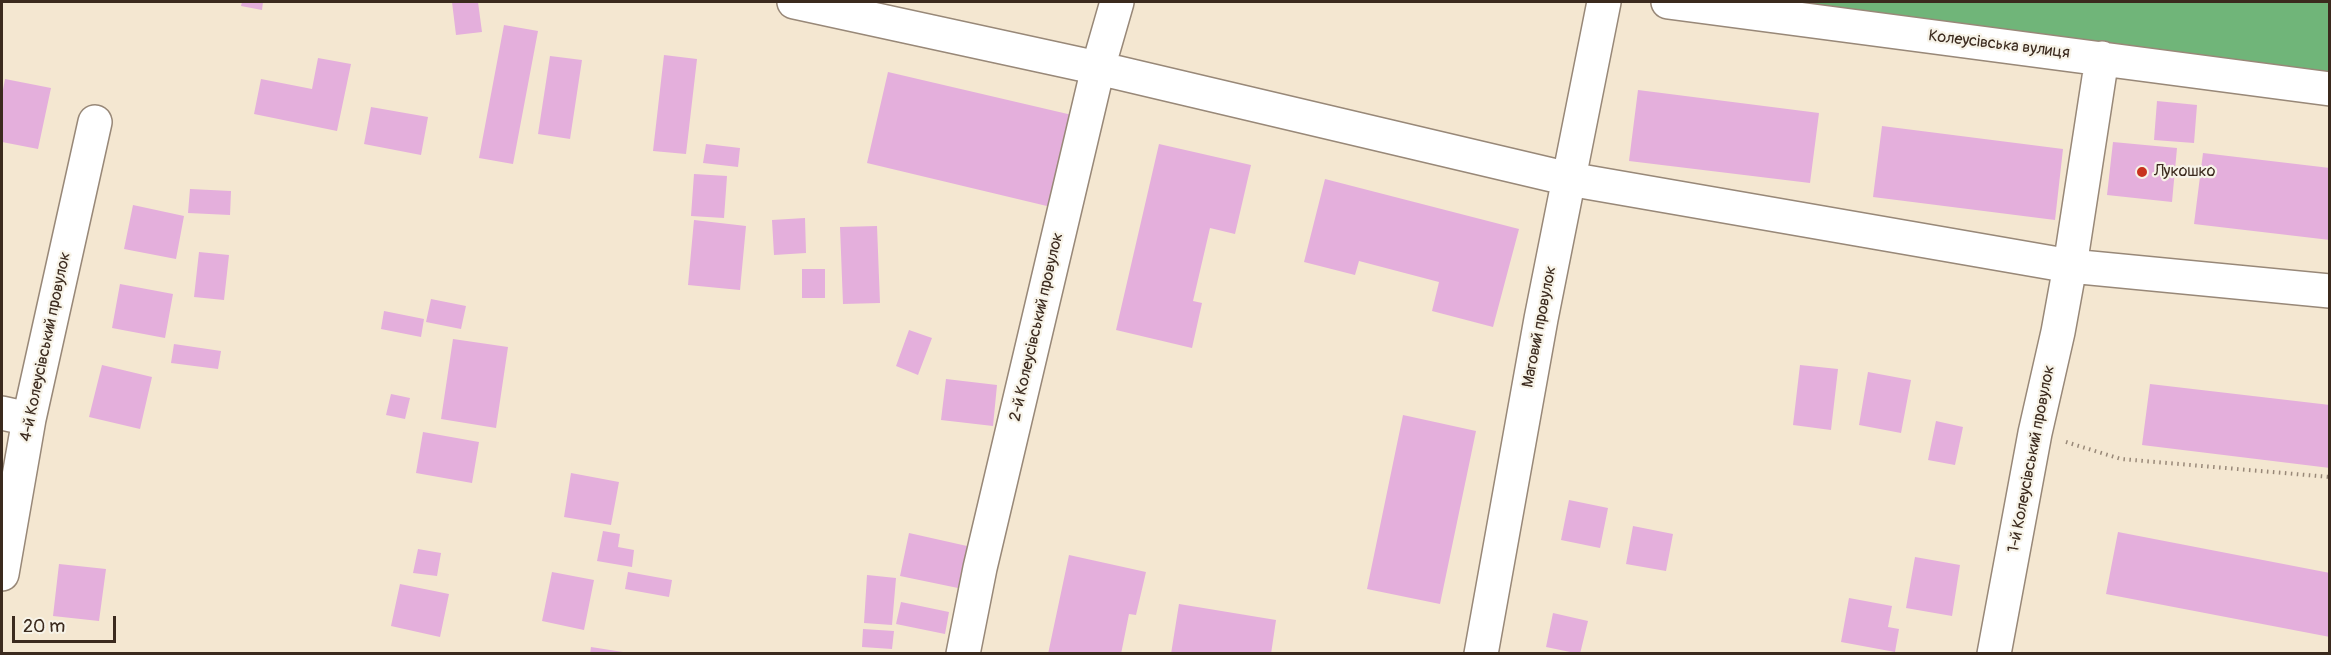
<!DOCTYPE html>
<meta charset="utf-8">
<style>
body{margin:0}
#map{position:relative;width:2331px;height:655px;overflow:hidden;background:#f4e7d1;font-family:Pangolin,sans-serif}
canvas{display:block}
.frame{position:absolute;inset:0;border:3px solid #3b2a1e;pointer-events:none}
.scale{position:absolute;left:12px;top:616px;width:104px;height:27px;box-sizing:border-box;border:3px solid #3b2a1e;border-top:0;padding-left:8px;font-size:18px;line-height:21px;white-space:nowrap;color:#3b2a1e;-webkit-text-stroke:4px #f7f3e8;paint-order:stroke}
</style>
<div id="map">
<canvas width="2331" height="655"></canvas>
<div class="frame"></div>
<div class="scale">20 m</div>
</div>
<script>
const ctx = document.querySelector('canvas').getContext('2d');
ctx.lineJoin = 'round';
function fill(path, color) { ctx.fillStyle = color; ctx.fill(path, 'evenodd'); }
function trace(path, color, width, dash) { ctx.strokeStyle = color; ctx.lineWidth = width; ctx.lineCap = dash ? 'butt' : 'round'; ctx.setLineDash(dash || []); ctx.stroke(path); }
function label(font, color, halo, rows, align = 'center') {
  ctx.font = font + ' Pangolin,sans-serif'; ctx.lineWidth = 4.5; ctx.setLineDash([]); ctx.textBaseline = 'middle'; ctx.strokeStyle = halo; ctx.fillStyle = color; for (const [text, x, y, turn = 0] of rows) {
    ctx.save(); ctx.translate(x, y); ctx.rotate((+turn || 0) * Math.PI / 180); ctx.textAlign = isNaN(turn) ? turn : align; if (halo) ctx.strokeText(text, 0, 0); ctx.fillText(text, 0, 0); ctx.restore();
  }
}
const forest = new Path2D(`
 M 1748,2 L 2329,2 L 2329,78 Z`);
const building = new Path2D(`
 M 242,2 L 263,2 L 262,10 L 241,6 Z
 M 452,2 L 478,2 L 482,32 L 456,35 Z
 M 504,25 L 538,31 L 513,164 L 479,158 Z
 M 664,55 L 697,59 L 686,154 L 653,151 Z
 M 550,56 L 582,60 L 570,139 L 538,134 Z
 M 318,58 L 351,64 L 337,131 L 254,114 L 261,79 L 312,89 Z
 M 888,72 L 1072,115 L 1051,207 L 867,163 Z
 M 5,79 L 51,88 L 38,149 L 2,142 L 2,95 Z
 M 1638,90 L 1819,113 L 1810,183 L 1629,161 Z
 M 2157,101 L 2197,105 L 2194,143 L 2154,140 Z
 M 371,107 L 428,117 L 421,155 L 364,144 Z
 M 1882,126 L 2063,149 L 2055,220 L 1873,197 Z
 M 2113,142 L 2177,148 L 2172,202 L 2107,195 Z
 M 706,144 L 740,148 L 738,167 L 703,163 Z
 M 1159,144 L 1251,165 L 1235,234 L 1210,228 L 1193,301 L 1202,303 L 1192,348 L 1116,330 Z
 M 2203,153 L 2330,168 L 2330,240 L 2194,224 Z
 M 694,174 L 727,176 L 724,218 L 691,216 Z
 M 1325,179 L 1519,229 L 1493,327 L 1432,311 L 1439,282 L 1359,261 L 1355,275 L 1304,262 Z
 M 190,189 L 231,191 L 230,215 L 188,213 Z
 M 133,205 L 184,216 L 176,259 L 124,249 Z
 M 805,218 L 806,253 L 774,255 L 772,220 Z
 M 694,220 L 746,226 L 740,290 L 688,285 Z
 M 877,226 L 880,303 L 843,304 L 840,227 Z
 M 199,252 L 229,255 L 224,300 L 194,297 Z
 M 802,269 L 825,269 L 825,298 L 802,298 Z
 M 120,284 L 173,294 L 165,338 L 112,328 Z
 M 431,299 L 466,306 L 461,329 L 426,322 Z
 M 384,311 L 424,319 L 421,337 L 381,329 Z
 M 909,330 L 932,338 L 918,375 L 896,366 Z
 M 453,339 L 508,347 L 496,428 L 441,419 Z
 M 174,344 L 221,351 L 218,369 L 171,363 Z
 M 102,365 L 152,377 L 140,429 L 89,417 Z
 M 1800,365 L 1838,369 L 1831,430 L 1793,425 Z
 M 1868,372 L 1911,380 L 1901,433 L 1859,425 Z
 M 946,379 L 997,385 L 993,426 L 941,420 Z
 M 2150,384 L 2330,405 L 2330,468 L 2142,445 Z
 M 391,394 L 410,398 L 405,419 L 386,415 Z
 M 1403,415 L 1476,431 L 1440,604 L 1367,589 Z
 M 1936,421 L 1963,427 L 1955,465 L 1928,460 Z
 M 423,432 L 479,442 L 472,483 L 416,473 Z
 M 571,473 L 619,482 L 611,525 L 564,517 Z
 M 1569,500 L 1608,508 L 1600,548 L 1561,540 Z
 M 1633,526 L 1673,534 L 1666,571 L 1626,564 Z
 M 603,531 L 620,534 L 618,547 L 634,550 L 632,567 L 597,561 Z
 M 2118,532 L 2330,573 L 2330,637 L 2106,594 Z
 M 909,533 L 967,546 L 958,588 L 900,576 Z
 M 418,549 L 441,553 L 437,576 L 413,573 Z
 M 1069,555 L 1146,572 L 1136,615 L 1129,614 L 1121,654 L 1048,654 Z
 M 1915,557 L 1960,565 L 1952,616 L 1906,608 Z
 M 59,564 L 106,569 L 99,621 L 53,616 Z
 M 552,572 L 594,580 L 584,630 L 542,621 Z
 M 628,572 L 672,580 L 669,597 L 625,589 Z
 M 867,575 L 896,578 L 892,625 L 864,623 Z
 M 400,584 L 449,594 L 440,637 L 391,626 Z
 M 1849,598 L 1892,606 L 1888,627 L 1899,629 L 1895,652 L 1841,642 Z
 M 901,602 L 949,612 L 945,634 L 896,624 Z
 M 1179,604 L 1276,620 L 1271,654 L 1171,654 Z
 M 1553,613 L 1588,621 L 1580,654 L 1546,647 Z
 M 863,629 L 894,631 L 892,649 L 862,647 Z
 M 591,647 L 623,652 L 623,654 L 590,654 Z`);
const path = new Path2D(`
 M 2066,442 L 2121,459 L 2330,477`);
const minor = new Path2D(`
 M 794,2 L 1098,68 L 1569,179 L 2070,266 L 2330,291
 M 1668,2 L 2330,89
 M 2,413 L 29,419
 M 2,574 L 29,419 L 95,122
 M 963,654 L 980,568 L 1098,68 L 1117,2
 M 1481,654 L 1541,319 L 1604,2
 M 1994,654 L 2035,433 L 2058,332 L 2070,266 L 2102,58`);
const markers = [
 [2142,172,6,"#c8321e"]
];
const streetNames = [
 ["Колеусівська вулиця",1999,45,7],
 ["2-й Колеусівський провулок",1037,327,-77],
 ["Маговий провулок",1540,327,-79],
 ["4-й Колеусівський провулок",46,347,-78],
 ["1-й Колеусівський провулок",2032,459,-79]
];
const poiNames = [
 ["Лукошко",2154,172]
];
fill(forest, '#70b579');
fill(building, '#e4afdc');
trace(minor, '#988878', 36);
trace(path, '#988878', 4, [1.5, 4.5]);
trace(minor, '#fff', 33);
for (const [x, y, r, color] of markers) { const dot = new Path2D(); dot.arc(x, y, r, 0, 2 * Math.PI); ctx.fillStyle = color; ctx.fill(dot); trace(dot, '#f7f3e8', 2); }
label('16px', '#3b2a1e', '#f7f3e8', streetNames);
label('16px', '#3b2a1e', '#f7f3e8', poiNames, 'left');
</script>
